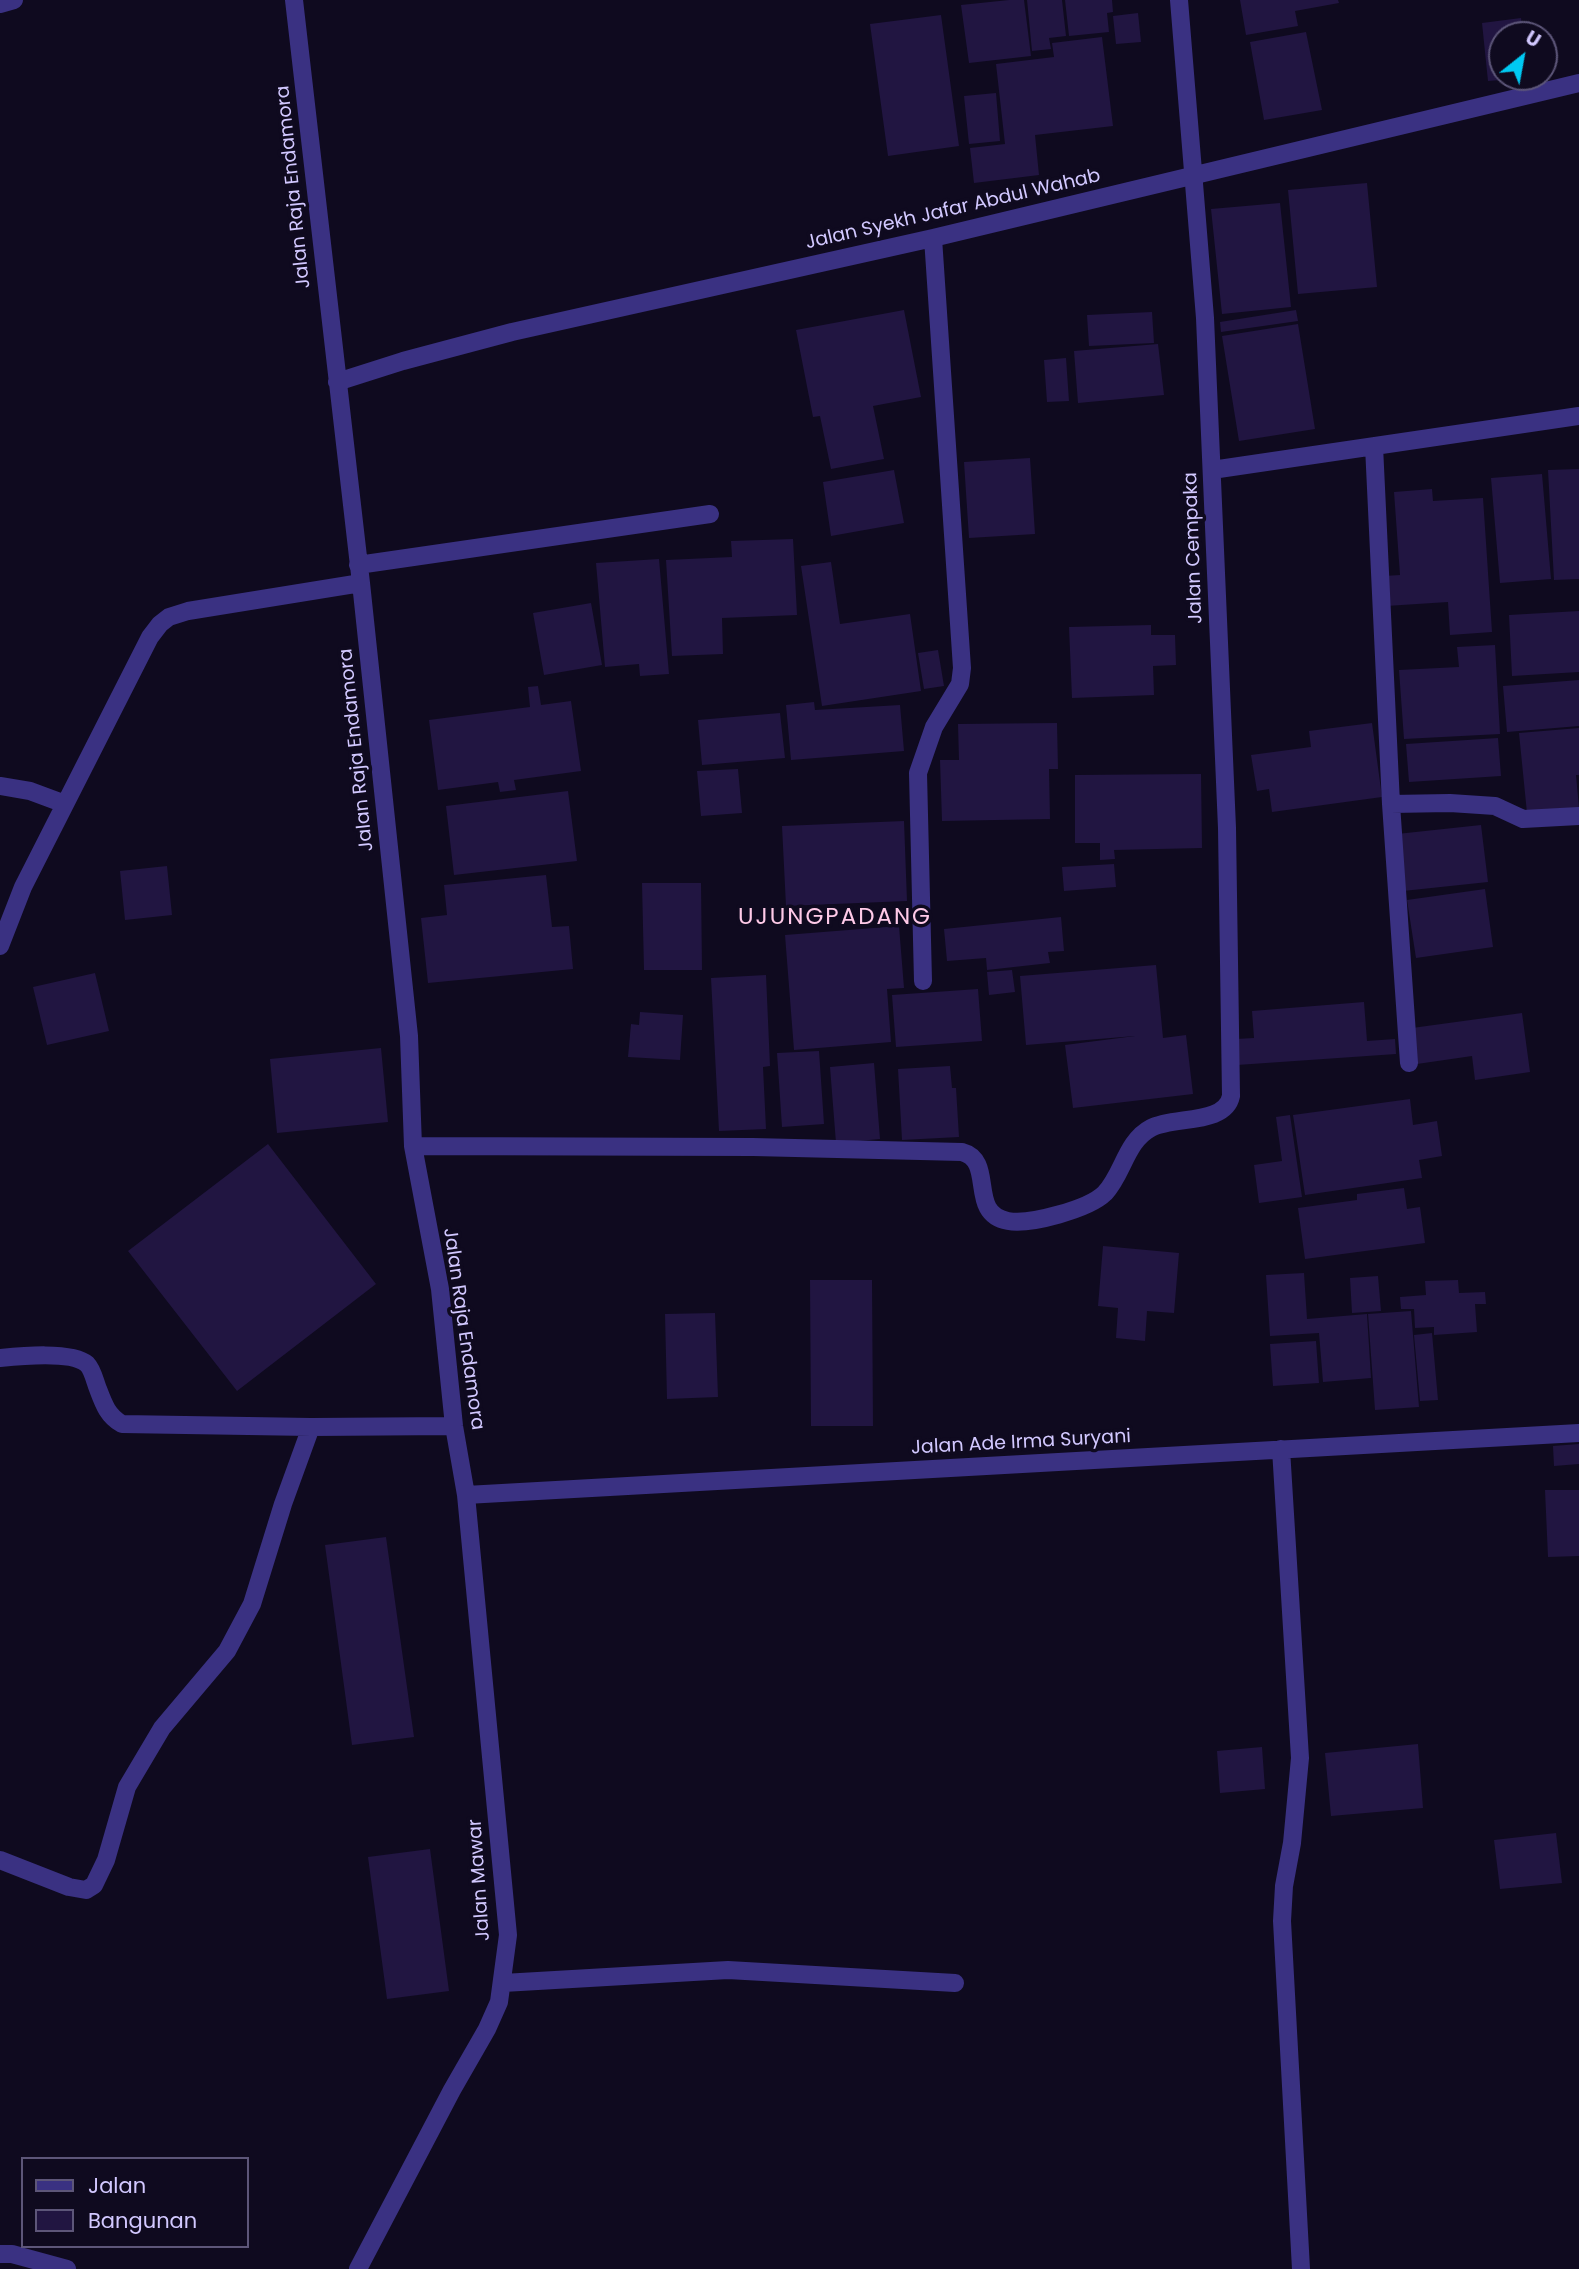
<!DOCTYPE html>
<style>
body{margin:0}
#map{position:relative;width:1579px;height:2269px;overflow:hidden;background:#0f0a1f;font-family:Poppins,sans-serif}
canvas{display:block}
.legend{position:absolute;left:21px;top:2157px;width:228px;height:91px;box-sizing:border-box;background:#0f0a1f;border:2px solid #5d5679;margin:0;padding:9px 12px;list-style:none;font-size:21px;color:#d2c8ff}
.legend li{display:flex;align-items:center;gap:14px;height:35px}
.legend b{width:35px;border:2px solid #5d5679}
.north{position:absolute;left:1488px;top:21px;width:70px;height:70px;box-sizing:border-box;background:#0f0a1f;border:2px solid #5d5679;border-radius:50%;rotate:31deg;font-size:19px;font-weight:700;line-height:28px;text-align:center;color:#d2c8ff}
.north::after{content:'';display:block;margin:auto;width:24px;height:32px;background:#00c9f3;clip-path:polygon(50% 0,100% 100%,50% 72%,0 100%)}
</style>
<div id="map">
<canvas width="1579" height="2269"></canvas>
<ul class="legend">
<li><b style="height:9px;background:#3a3182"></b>Jalan</li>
<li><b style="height:19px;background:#211541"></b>Bangunan</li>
</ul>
<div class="north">U</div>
</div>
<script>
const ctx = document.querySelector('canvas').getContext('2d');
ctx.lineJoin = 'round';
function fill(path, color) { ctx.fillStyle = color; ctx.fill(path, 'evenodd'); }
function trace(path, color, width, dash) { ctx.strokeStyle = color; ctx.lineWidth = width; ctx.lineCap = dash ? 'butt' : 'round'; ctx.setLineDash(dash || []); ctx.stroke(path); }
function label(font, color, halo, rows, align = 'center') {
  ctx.font = font + ' Poppins,sans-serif'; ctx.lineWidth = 7; ctx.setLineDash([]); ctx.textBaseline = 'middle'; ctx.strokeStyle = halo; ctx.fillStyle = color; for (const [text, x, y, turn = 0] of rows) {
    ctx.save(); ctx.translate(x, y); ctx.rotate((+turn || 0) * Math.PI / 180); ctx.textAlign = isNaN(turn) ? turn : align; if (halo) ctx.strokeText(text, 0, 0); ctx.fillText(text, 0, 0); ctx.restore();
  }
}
const building = new Path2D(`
 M 1009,0 L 1024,0 L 1031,56 L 969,63 L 961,5 Z
 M 1027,0 L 1062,0 L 1066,36 L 1049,38 L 1051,49 L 1032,51 Z
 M 1065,0 L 1112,0 L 1113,12 L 1107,13 L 1109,32 L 1069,36 Z
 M 1240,0 L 1338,0 L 1339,3 L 1295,11 L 1298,26 L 1246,35 Z
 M 1138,13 L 1141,42 L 1116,44 L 1113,16 Z
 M 941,15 L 959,146 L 888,156 L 870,24 Z
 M 1521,18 L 1523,35 L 1502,35 L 1502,77 L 1512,77 L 1512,79 L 1488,81 L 1482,23 Z
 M 1306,32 L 1322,110 L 1264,120 L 1250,42 Z
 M 1102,37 L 1113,126 L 1035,135 L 1039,175 L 974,183 L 970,148 L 1005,144 L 996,64 L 1054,57 L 1052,43 Z
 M 996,93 L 1000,141 L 969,144 L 964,96 Z
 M 1367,183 L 1377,287 L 1298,294 L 1288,190 Z
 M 1280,203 L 1291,307 L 1222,314 L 1211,209 Z
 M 904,310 L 921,397 L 873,406 L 884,459 L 831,469 L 820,416 L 813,417 L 796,330 Z
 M 1296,310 L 1298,321 L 1221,332 L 1220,322 Z
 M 1152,312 L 1154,343 L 1089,346 L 1087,315 Z
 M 1298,324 L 1315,429 L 1239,441 L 1222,336 Z
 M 1158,344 L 1164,395 L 1078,403 L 1074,351 Z
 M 1066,358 L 1069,401 L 1047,402 L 1044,360 Z
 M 1030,458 L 1035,534 L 969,538 L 964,462 Z
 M 1579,469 L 1579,579 L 1554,580 L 1548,470 Z
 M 894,470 L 904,523 L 831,536 L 823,482 Z
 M 1542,474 L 1551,579 L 1500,583 L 1491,478 Z
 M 1432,489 L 1433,501 L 1483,498 L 1492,632 L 1450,635 L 1448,602 L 1386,606 L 1384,576 L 1400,575 L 1394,492 Z
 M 793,539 L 797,615 L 722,618 L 723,654 L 672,656 L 666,560 L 732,557 L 731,541 Z
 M 659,559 L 669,674 L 640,676 L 639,664 L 605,667 L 596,563 Z
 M 831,562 L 840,624 L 910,614 L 921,691 L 822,706 L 801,566 Z
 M 591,603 L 602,665 L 544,675 L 533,613 Z
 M 1579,611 L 1579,672 L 1512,676 L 1509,615 Z
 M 1151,625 L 1151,635 L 1175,635 L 1176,665 L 1153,666 L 1154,695 L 1072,698 L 1069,627 Z
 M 1495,645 L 1500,734 L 1404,739 L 1399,670 L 1459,667 L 1457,647 Z
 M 938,650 L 944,686 L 924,689 L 918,653 Z
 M 1579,680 L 1579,726 L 1507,732 L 1503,686 Z
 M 538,686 L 541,705 L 571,701 L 581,771 L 514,780 L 516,790 L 500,792 L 498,782 L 438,790 L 429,720 L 530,707 L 528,687 Z
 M 814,702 L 815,710 L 900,705 L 904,751 L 791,760 L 786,705 Z
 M 780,713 L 785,758 L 702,765 L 698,720 Z
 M 1057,723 L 1058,769 L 1049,769 L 1050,819 L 942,821 L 940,760 L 959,760 L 958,724 Z
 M 1372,723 L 1382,797 L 1272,812 L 1269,789 L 1257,791 L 1251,755 L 1311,747 L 1309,731 Z
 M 1579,728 L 1579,775 L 1576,775 L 1579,808 L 1527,813 L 1519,733 Z
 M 1498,738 L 1501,776 L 1409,782 L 1406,744 Z
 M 738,769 L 742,813 L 701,816 L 697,771 Z
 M 1201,774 L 1202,848 L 1114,850 L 1115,859 L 1100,860 L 1100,843 L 1075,843 L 1075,775 Z
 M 568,791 L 577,861 L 454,875 L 446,806 Z
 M 904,821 L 907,901 L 786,906 L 782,826 Z
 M 1481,825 L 1488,882 L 1403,891 L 1397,834 Z
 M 1114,864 L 1116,887 L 1064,891 L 1062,867 Z
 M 167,866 L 172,915 L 125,920 L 120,871 Z
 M 546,875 L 552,927 L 569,926 L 573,969 L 428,983 L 421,918 L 447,915 L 444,885 Z
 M 642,883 L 701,883 L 702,970 L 644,970 Z
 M 1485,889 L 1493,947 L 1416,958 L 1407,900 Z
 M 1061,917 L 1064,951 L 1048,952 L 1050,963 L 987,970 L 986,958 L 947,961 L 944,929 Z
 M 899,926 L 904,988 L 887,989 L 891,1042 L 794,1050 L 785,935 Z
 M 1156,965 L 1163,1038 L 1186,1035 L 1193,1094 L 1073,1108 L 1065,1045 L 1135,1036 L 1026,1045 L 1020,976 Z
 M 1012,970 L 1015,992 L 989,995 L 987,972 Z
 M 95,973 L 109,1031 L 47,1045 L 33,987 Z
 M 766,975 L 770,1066 L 763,1067 L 766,1129 L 719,1131 L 711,978 Z
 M 978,989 L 982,1041 L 896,1047 L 892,995 Z
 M 1364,1002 L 1367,1041 L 1395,1039 L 1396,1054 L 1237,1065 L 1236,1039 L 1254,1038 L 1252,1011 Z
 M 640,1012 L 683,1015 L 680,1060 L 628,1057 L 631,1024 L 639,1025 Z
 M 1522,1013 L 1530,1072 L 1475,1080 L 1472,1056 L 1417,1064 L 1412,1028 Z
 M 381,1048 L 388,1122 L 277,1133 L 270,1059 Z
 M 819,1051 L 824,1124 L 782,1127 L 777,1053 Z
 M 874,1063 L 880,1139 L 836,1143 L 830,1067 Z
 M 950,1066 L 952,1088 L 956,1088 L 959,1137 L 902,1140 L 898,1069 Z
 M 1410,1099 L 1413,1125 L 1437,1121 L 1442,1156 L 1419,1160 L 1422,1178 L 1305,1195 L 1293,1115 Z
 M 1290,1115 L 1302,1197 L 1259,1203 L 1254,1165 L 1282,1161 L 1276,1117 Z
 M 268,1144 L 376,1284 L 237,1391 L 128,1251 Z
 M 1404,1188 L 1407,1209 L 1420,1207 L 1425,1243 L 1305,1259 L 1298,1208 L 1357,1200 L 1357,1194 Z
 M 1103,1246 L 1179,1253 L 1174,1313 L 1147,1311 L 1145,1341 L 1116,1338 L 1118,1308 L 1098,1306 Z
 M 1304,1273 L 1307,1319 L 1367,1314 L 1371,1378 L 1323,1382 L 1319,1333 L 1270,1336 L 1266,1275 Z
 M 1378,1276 L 1381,1311 L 1352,1313 L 1350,1278 Z
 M 810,1280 L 872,1280 L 873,1426 L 811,1426 Z
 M 1458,1280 L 1459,1293 L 1485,1292 L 1486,1304 L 1475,1304 L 1477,1332 L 1434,1335 L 1434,1327 L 1415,1328 L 1414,1309 L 1401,1309 L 1400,1297 L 1426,1295 L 1425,1281 Z
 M 1411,1311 L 1419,1407 L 1375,1410 L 1368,1314 Z
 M 715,1313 L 718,1397 L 667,1399 L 665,1314 Z
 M 1432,1333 L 1438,1400 L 1420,1401 L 1414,1335 Z
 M 1316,1341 L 1319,1383 L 1273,1386 L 1270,1344 Z
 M 1579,1444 L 1579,1464 L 1554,1466 L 1553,1446 Z
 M 1545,1490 L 1579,1490 L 1579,1556 L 1548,1557 Z
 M 386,1537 L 414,1737 L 352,1745 L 325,1545 Z
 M 1418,1744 L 1423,1808 L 1331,1816 L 1325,1753 Z
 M 1262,1747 L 1265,1789 L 1220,1793 L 1217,1751 Z
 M 1556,1833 L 1562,1883 L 1500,1889 L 1494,1840 Z
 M 430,1849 L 449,1991 L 387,1999 L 368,1857 Z`);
const street = new Path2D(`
 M 294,0 L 361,583 L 409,1036 L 413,1146 L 440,1289 L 454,1426 L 466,1495 L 508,1935 L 499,2002 L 487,2029 L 452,2090 L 358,2269
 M 0,4 L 14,0
 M 337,382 L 403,361 L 512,332 L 933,238 L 1579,83
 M 1374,446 L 1391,804 L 1450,803 L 1495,806 L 1523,819 L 1579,816
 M 1212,470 L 1579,416
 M 358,565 L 710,514
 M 0,786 L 30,791 L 65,804
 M 1391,804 L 1409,1063
 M 0,946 L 23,887 L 150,637 L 160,624 L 169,617 L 188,611 L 361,583
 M 923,981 L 918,773 L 934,727 L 960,684 L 962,668 L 933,238
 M 413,1146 L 753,1147 L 962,1152 C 996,1161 967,1214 1008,1221 C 1030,1225 1089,1209 1105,1193 C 1123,1174 1126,1141 1151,1128 C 1174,1116 1225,1125 1231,1096 L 1227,828 L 1205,318 L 1179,0
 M 0,1358 C 20,1356 72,1351 87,1364 C 93,1370 95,1382 98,1389 C 104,1405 108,1416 122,1424 L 311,1427 L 454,1426
 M 1281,1449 L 1300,1758 L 1292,1843 L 1284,1886 L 1282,1921 L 1301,2269
 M 466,1495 L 1579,1433
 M 0,1860 L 69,1887 L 86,1890 L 94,1885 L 106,1860 L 127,1787 L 162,1728 L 227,1651 L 252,1604 L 283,1504 L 311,1427
 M 503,1983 L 728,1970 L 955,1983
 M 0,2254 L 12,2254 L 67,2269`);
const streetNames = [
 ["Jalan Raja Endamora",294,187,-96],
 ["Jalan Syekh Jafar Abdul Wahab",953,210,-13],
 ["Jalan Cempaka",1194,548,-92],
 ["Jalan Raja Endamora",357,750,-96],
 ["Jalan Raja Endamora",463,1329,82],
 ["Jalan Ade Irma Suryani",1021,1443,-3],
 ["Jalan Mawar",480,1880,-94]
];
const quarterNames = [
 ["UJUNGPADANG",835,918]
];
fill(building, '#211541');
trace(street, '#3a3182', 18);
label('19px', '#d2c8ff', '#0f0a1f', streetNames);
ctx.letterSpacing = '2px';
label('23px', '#ffcae8', '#0f0a1f', quarterNames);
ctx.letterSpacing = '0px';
</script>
